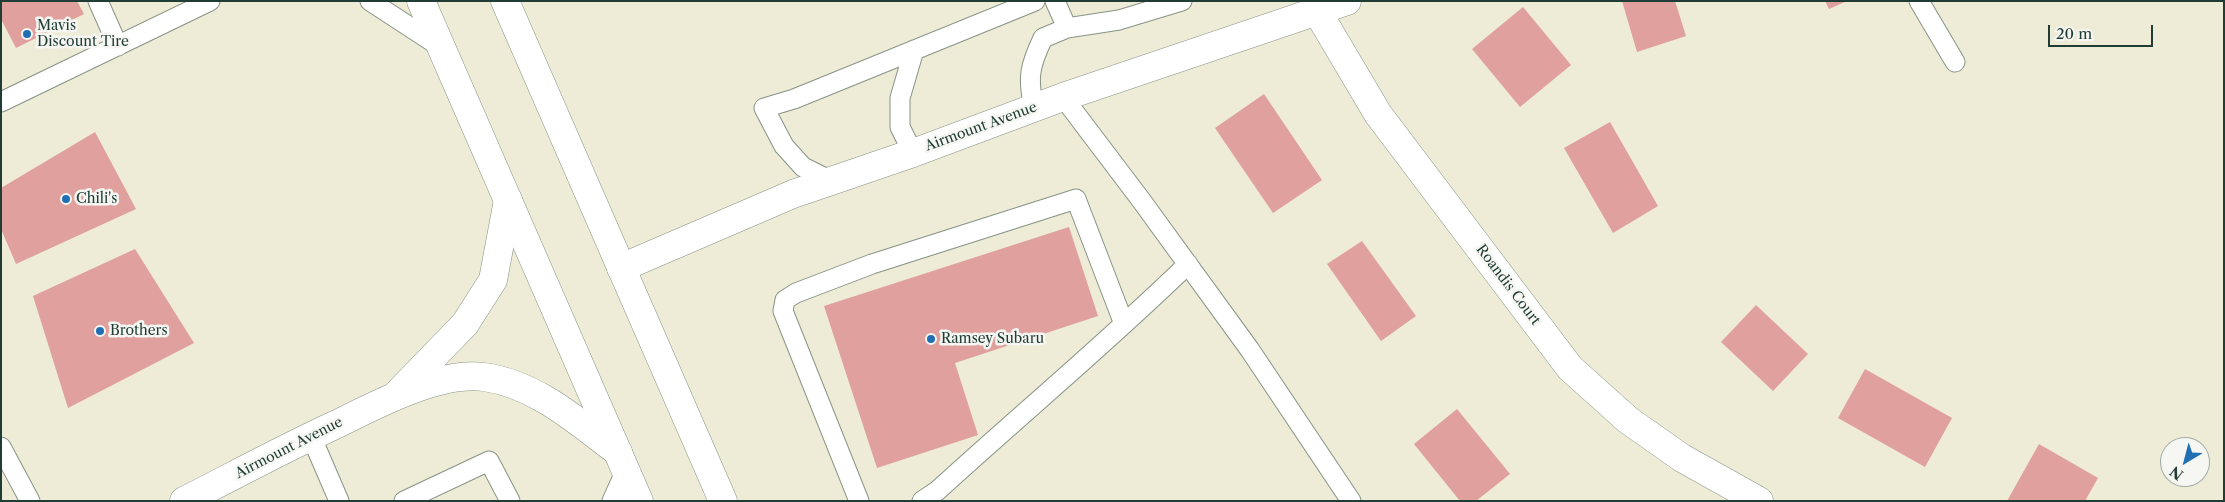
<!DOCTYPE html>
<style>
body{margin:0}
#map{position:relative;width:2225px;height:502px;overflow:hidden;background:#eeebd6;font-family:"Libre Caslon Text",serif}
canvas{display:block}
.frame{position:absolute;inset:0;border:2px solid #1f3d34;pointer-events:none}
.north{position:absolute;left:2160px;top:437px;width:50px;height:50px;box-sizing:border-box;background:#f6f6f2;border:1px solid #a0aca6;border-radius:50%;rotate:217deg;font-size:14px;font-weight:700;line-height:20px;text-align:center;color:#1f3d34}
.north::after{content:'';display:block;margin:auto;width:18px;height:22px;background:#1f6fb2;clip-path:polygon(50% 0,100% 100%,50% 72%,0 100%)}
.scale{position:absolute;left:2048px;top:25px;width:105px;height:22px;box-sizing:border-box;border:2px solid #1f3d34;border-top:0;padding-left:6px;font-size:15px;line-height:18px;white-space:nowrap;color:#1f3d34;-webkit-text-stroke:4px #f6f6f2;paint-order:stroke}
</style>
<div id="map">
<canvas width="2225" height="502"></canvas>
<div class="frame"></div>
<div class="north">N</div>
<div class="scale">20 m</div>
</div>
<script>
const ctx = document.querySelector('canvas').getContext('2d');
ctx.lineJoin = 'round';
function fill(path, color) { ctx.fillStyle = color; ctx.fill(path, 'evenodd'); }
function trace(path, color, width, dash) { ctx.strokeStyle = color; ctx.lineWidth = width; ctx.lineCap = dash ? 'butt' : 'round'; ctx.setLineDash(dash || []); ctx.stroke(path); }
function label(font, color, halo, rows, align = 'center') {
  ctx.font = font + ' "Libre Caslon Text",serif'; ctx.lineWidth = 5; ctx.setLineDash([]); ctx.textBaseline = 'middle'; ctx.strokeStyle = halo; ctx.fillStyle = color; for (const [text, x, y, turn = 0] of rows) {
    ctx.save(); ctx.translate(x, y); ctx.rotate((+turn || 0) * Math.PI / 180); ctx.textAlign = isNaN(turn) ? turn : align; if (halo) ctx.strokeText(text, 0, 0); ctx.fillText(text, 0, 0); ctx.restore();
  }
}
const building = new Path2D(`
 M 1,1 L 77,1 L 84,14 L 16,48 L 1,19 Z
 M 1622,1 L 1675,1 L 1686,36 L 1637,52 Z
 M 1825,1 L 1847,1 L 1829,9 Z
 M 1523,7 L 1571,65 L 1520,107 L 1472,49 Z
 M 1264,94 L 1322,180 L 1273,213 L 1215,128 Z
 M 1610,122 L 1658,206 L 1613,233 L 1564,148 Z
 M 95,132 L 136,209 L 16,264 L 1,229 L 1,188 Z
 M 1069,227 L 1098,316 L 955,363 L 978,435 L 877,468 L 824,306 Z
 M 1362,241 L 1416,316 L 1381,341 L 1327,264 Z
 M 135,249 L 194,343 L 68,408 L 33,296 Z
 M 1756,305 L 1808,354 L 1773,391 L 1721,342 Z
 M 1865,369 L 1952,418 L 1925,467 L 1838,418 Z
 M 1457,409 L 1510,474 L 1476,501 L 1460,501 L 1414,444 Z
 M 2039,444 L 2098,478 L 2085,501 L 2007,501 Z`);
const service = new Path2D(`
 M 98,1 L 118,46
 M 370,1 L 442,48
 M 1055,1 L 1067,28
 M 1919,1 L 1955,62
 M 1063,97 L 1141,200 L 1250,350 L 1351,501
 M 1,102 L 210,1
 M 1034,107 C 1027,78 1030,65 1043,38 L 1067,28 L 1119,20 L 1182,1
 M 913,153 L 900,127 L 900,98 L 914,50
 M 831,181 L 803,167 L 784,146 L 764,108 L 794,99 L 1035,1
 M 311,436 L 339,501
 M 1,447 L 30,501
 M 404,501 L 489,461 L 510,501
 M 612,501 L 626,470
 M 859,501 L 783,311 L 785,300 L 796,293 L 872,264 L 1076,199 L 1124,324
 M 922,501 L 937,491 C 1020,415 1107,343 1188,264`);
const minor = new Path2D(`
 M 1317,11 L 1378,114 L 1570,368 L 1628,420 L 1682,458 L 1759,501`);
const tertiary = new Path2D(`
 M 621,268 L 793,194 L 913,153 L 1063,97 L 1347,1
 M 398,393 L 465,324 L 493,280 L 508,200
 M 184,501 C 235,475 285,448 337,424 C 376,405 439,371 484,377 C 536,384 578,422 618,452`);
const trunk = new Path2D(`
 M 421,1 L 639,501
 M 505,1 L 723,501`);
const markers = [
 [27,34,5,"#1f6fb2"],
 [66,199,5,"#1f6fb2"],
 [100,331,5,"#1f6fb2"],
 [931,339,5,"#1f6fb2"]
];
const poiNames = [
 ["Mavis",37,26],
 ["Discount Tire",37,42],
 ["Chili's",76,199],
 ["Brothers",110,331],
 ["Ramsey Subaru",941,339]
];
const streetNames = [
 ["Airmount Avenue",981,127,-20],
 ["Roandis Court",1508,285,53],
 ["Airmount Avenue",289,448,-27]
];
fill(building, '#e0a09d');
trace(service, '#869485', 21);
trace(minor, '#869485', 29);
trace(tertiary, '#869485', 29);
trace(trunk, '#869485', 29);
trace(service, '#fff', 19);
trace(minor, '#fff', 28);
trace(tertiary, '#fff', 28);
trace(trunk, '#fff', 28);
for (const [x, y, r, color] of markers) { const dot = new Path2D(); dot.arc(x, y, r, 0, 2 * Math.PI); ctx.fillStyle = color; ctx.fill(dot); trace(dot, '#f6f6f2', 2); }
label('14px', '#1f3d34', '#f6f6f2', poiNames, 'left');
label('14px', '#1f3d34', '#f6f6f2', streetNames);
</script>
